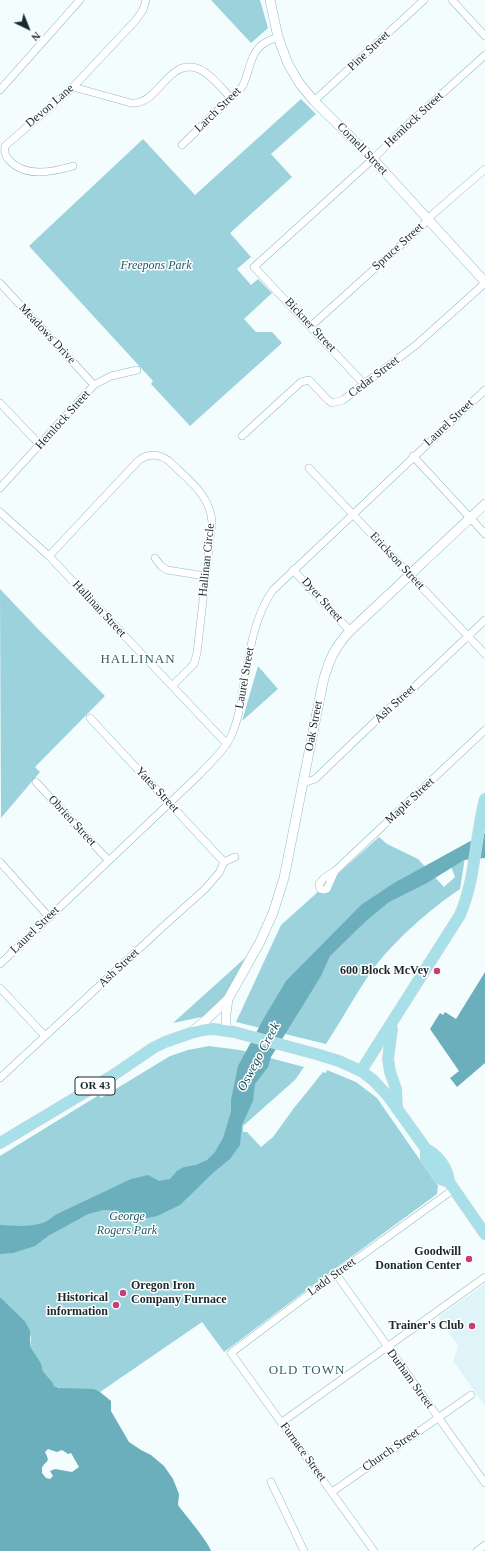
<!DOCTYPE html>
<style>
body{margin:0}
#map{position:relative;width:485px;height:1551px;overflow:hidden;background:#f4fdfe;font-family:Georgia,serif}
canvas{display:block}
.north{position:absolute;left:8px;top:8px;width:40px;height:40px;-webkit-text-stroke:3px #fff;paint-order:stroke;rotate:137deg;font-size:11px;font-weight:700;line-height:16px;text-align:center;color:#18292c}
.north::after{content:'';display:block;margin:auto;width:14px;height:18px;background:#18292c;clip-path:polygon(50% 0,100% 100%,50% 72%,0 100%)}
</style>
<div id="map">
<canvas width="485" height="1551"></canvas>
<div class="north">N</div>
</div>
<script>
const ctx = document.querySelector('canvas').getContext('2d');
ctx.lineJoin = 'round';
function fill(path, color) { ctx.fillStyle = color; ctx.fill(path, 'evenodd'); }
function trace(path, color, width, dash) { ctx.strokeStyle = color; ctx.lineWidth = width; ctx.lineCap = dash ? 'butt' : 'round'; ctx.setLineDash(dash || []); ctx.stroke(path); }
function label(font, color, halo, rows, align = 'center') {
  ctx.font = font + ' Georgia,serif'; ctx.lineWidth = 3; ctx.setLineDash([]); ctx.textBaseline = 'middle'; ctx.strokeStyle = halo; ctx.fillStyle = color; for (const [text, x, y, turn = 0] of rows) {
    ctx.save(); ctx.translate(x, y); ctx.rotate((+turn || 0) * Math.PI / 180); ctx.textAlign = isNaN(turn) ? turn : align; if (halo) ctx.strokeText(text, 0, 0); ctx.fillText(text, 0, 0); ctx.restore();
  }
}
const built = new Path2D(`
 M 485,1284 L 485,1406 L 453,1361 L 458,1346 L 438,1317 Z`);
const green = new Path2D(`
 M 211,0 L 260,0 L 268,28 L 251,43 Z
 M 301,99 L 316,114 L 271,154 L 292,177 L 230,233 L 251,257 L 237,269 L 251,285 L 258,279 L 272,293 L 244,319 L 256,332 L 272,332 L 282,343 L 190,426 L 151,384 L 153,381 L 29,246 L 143,139 L 195,195 Z
 M 0,589 L 38,629 L 105,696 L 35,767 L 40,772 L 1,818 Z
 M 258,666 L 278,689 L 242,721 Z
 M 379,837 L 387,844 L 418,859 L 444,887 L 455,877 L 449,861 L 466,851 L 460,889 C 429,910 396,939 373,969 C 356,993 342,1020 326,1044 L 236,1022 L 281,925 Z
 M 245,958 L 225,997 L 206,1016 L 173,1023 Z
 M 209,1046 L 240,1050 L 304,1067 L 295,1080 L 243,1126 L 243,1132 L 247,1132 L 261,1147 L 273,1137 L 294,1108 L 323,1072 L 326,1073 L 327,1070 L 356,1082 L 377,1098 L 438,1186 L 437,1194 L 332,1271 L 224,1352 L 202,1322 L 100,1392 C 85,1386 69,1392 54,1386 L 53,1383 L 43,1371 L 41,1363 L 30,1346 L 31,1338 L 25,1321 L 0,1297 L 0,1156 L 99,1095 L 101,1098 L 170,1056 L 188,1050 Z`);
const water = new Path2D(`
 M 485,833 L 485,858 L 464,860 L 427,883 L 389,902 L 366,921 L 330,956 L 321,976 L 271,1057 L 268,1067 L 255,1084 L 253,1101 L 242,1125 L 240,1145 L 230,1159 L 215,1171 L 180,1205 L 157,1216 L 147,1218 L 136,1214 L 125,1215 L 110,1210 L 103,1210 L 88,1214 L 48,1236 L 35,1246 L 13,1253 L 0,1254 L 0,1225 C 18,1226 42,1229 55,1215 L 131,1179 L 148,1175 L 159,1181 L 170,1179 L 177,1171 L 184,1167 L 196,1165 L 207,1160 L 215,1152 L 223,1138 L 231,1112 L 231,1100 L 238,1066 L 264,1018 L 286,981 L 361,905 L 394,883 Z
 M 485,972 L 485,1063 L 457,1087 L 450,1078 L 459,1071 L 430,1029 L 440,1013 L 443,1015 L 445,1012 L 456,1019 Z
 M 0,1297 L 25,1321 L 30,1331 L 30,1346 L 41,1363 L 43,1371 L 53,1383 L 54,1386 L 59,1388 L 94,1389 L 100,1392 L 111,1401 L 111,1411 L 129,1442 L 141,1450 L 151,1455 L 164,1466 L 173,1479 L 179,1494 L 178,1505 C 185,1515 208,1541 211,1551 L 0,1551 ZM 48,1449 L 57,1452 L 62,1450 L 68,1454 L 71,1453 L 79,1467 L 72,1472 L 55,1469 L 50,1471 L 53,1476 L 50,1479 L 46,1478 L 42,1473 L 42,1468 C 46,1459 51,1464 45,1452 Z`);
const minor = new Path2D(`
 M 452,0 L 485,36
 M 73,87 L 131,103 C 159,106 168,56 199,69 C 211,74 222,89 231,98
 M 0,90 L 80,0
 M 314,101 L 424,0
 M 182,145 L 242,87 C 250,73 249,54 263,44 C 267,41 273,39 278,37
 M 73,166 C 53,172 25,178 9,160 C 5,156 4,152 5,146 L 73,87 L 136,20 L 143,10 L 146,0
 M 0,283 L 94,385
 M 311,326 L 422,226 L 433,214 L 485,169
 M 364,384 L 254,267 L 373,159 L 403,129 L 485,55
 M 0,403 L 40,445
 M 242,436 L 301,382 L 309,380 L 328,400 L 332,403 L 343,400 L 416,345 L 485,283
 M 413,456 L 485,534
 M 309,468 L 485,654
 M 0,488 L 94,385 L 111,376 L 137,370
 M 0,512 L 49,556 L 227,744
 M 49,556 L 138,461 C 148,453 158,453 169,461 C 187,479 210,494 212,522 L 197,653 L 194,664 L 172,686
 M 155,558 L 161,566 L 167,570 L 205,576
 M 293,570 L 350,631
 M 90,718 L 224,862
 M 36,782 L 108,860
 M 303,783 L 315,779 L 387,710 L 409,692 L 485,620
 M 0,862 L 49,917
 M 335,871 L 327,889 L 324,890 L 320,889 L 319,884 L 324,878 L 335,871 L 485,730
 M 0,964 L 199,775 C 211,762 225,750 232,734 C 238,720 241,705 243,689 C 249,656 253,618 273,590 L 485,390
 M 0,988 L 45,1036
 M 0,1078 L 167,923 L 204,890 L 219,873 L 224,862 L 235,857
 M 336,1274 L 485,1483
 M 282,1422 L 485,1277
 M 271,1482 L 304,1551
 M 332,1492 L 471,1395
 M 374,1551 L 231,1353 L 336,1274 L 454,1189
 M 477,1551 L 485,1545`);
const tertiary = new Path2D(`
 M 270,0 L 278,37 L 288,64 L 300,84 L 314,101 L 373,159 L 485,282
 M 226,1030 L 226,1014 L 228,999
 M 191,1033 L 207,1019 L 228,999 L 260,942 L 273,913 L 284,878 L 323,682 C 329,660 334,648 350,631 L 485,504`);
const primary = new Path2D(`
 M 392,1029 L 388,1059 L 390,1072 L 396,1089 L 397,1109
 M 361,1071 L 460,915 C 476,878 475,836 485,799
 M 0,1143 L 112,1076 L 153,1048 L 165,1042 L 191,1033 L 203,1030 L 214,1029 L 234,1032 L 316,1054 L 339,1061 L 361,1071 L 373,1080 L 388,1096 L 426,1149 C 438,1155 448,1168 449,1182 L 485,1234
 M 426,1149 L 426,1159 L 440,1179 L 449,1182`);
const markers = [
 [437,971,4,"#c73d75"],
 [469,1259,4,"#c73d75"],
 [123,1293,4,"#c73d75"],
 [116,1305,4,"#c73d75"],
 [472,1326,4,"#c73d75"]
];
const shields = [
 [95,1086,40]
];
const shieldNames = [
 ["OR 43",95,1086]
];
const streetNames = [
 ["Pine Street",369,51,-43],
 ["Devon Lane",50,106,-41],
 ["Larch Street",218,110,-44],
 ["Hemlock Street",414,120,-43],
 ["Cornell Street",362,149,46],
 ["Spruce Street",398,247,-42],
 ["Bickner Street",310,325,47],
 ["Meadows Drive",47,334,47],
 ["Cedar Street",374,377,-37],
 ["Hemlock Street",63,420,-48],
 ["Laurel Street",449,423,-43],
 ["Hallinan Circle",207,560,-84],
 ["Erickson Street",397,561,47],
 ["Dyer Street",322,600,48],
 ["Hallinan Street",99,609,47],
 ["Laurel Street",245,678,-80],
 ["Ash Street",395,704,-42],
 ["Oak Street",314,726,-79],
 ["Yates Street",157,790,47],
 ["Maple Street",410,801,-43],
 ["Obrien Street",72,821,47],
 ["Laurel Street",35,930,-44],
 ["Ash Street",119,968,-43],
 ["Ladd Street",332,1277,-36],
 ["Durham Street",410,1379,54],
 ["Church Street",391,1450,-35],
 ["Furnace Street",303,1452,54]
];
const parkNames = [
 ["Freepons Park",156,266],
 ["George",127,1217],
 ["Rogers Park",127,1231]
];
const poiNames = [
 ["600 Block McVey",429,971],
 ["Goodwill",461,1252],
 ["Donation Center",461,1266],
 ["Oregon Iron",131,1286,"left"],
 ["Company Furnace",131,1300,"left"],
 ["Historical",108,1298],
 ["information",108,1312],
 ["Trainer's Club",464,1326]
];
const neighbourhoodNames = [
 ["HALLINAN",138,660],
 ["OLD TOWN",307,1371]
];
const waterNames = [
 ["Oswego Creek",259,1057,-62]
];
fill(built, '#dff4f8');
fill(green, '#9bd2dc');
fill(water, '#6aafbb');
trace(minor, '#90bbc3', 8);
trace(tertiary, '#90bbc3', 10);
trace(primary, '#d5d8d9', 12);
trace(minor, '#fff', 7);
trace(tertiary, '#fff', 9);
trace(primary, '#a7e0e9', 11);
for (const [x, y, r, color] of markers) { const dot = new Path2D(); dot.arc(x, y, r, 0, 2 * Math.PI); ctx.fillStyle = color; ctx.fill(dot); trace(dot, '#fff', 1.5); }
for (const [x, y, w] of shields) { const box = new Path2D(); box.roundRect(x - w / 2, y - 9, w, 18, 3); ctx.fillStyle = '#fff'; ctx.fill(box); trace(box, '#18292c', 1); }
label('bold 11px', '#18292c', null, shieldNames);
label('12px', '#18292c', '#fff', streetNames);
label('italic 12px', '#1e5861', '#fff', parkNames);
label('bold 12px', '#18292c', '#fff', poiNames, 'right');
ctx.letterSpacing = '1px';
label('13px', '#345d64', '#fff', neighbourhoodNames);
ctx.letterSpacing = '0px';
label('italic 13px', '#0e4c56', '#fff', waterNames);
</script>
